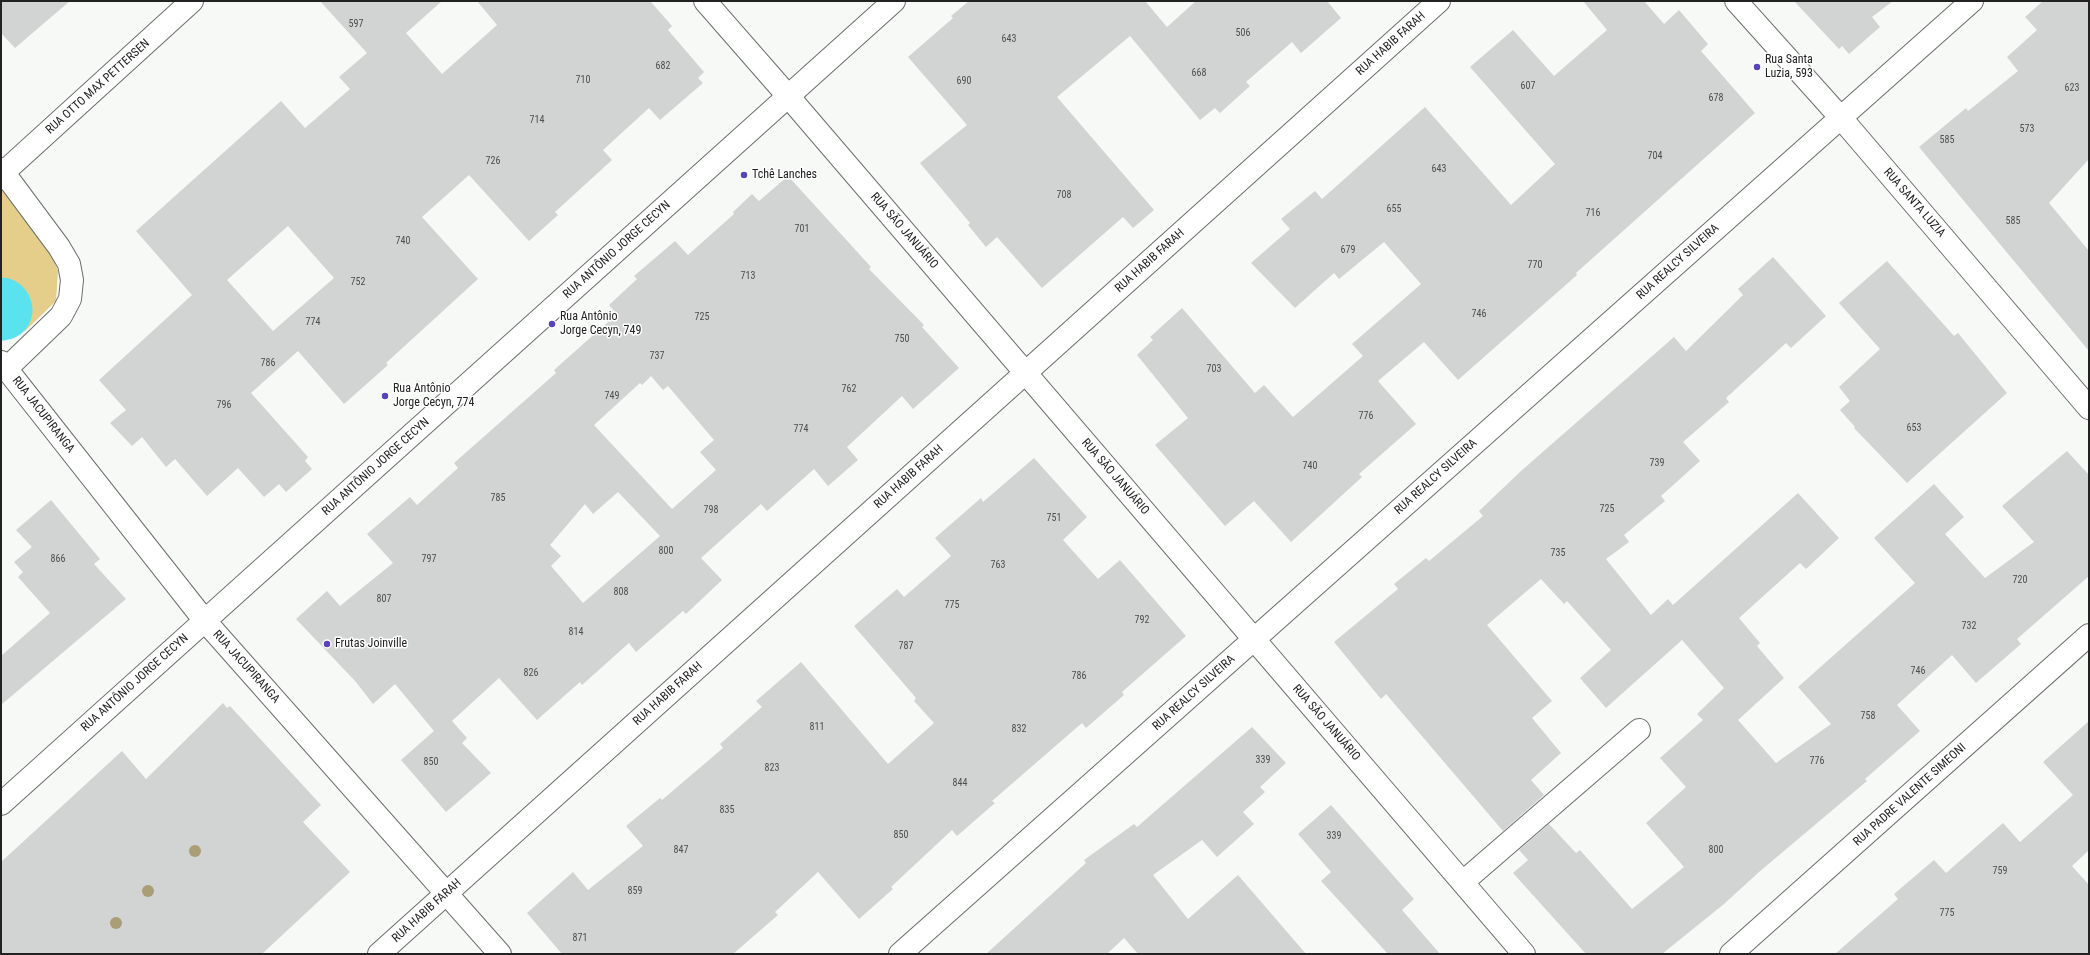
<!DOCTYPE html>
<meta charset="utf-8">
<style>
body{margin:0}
#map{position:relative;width:2090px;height:955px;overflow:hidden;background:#f6f9f6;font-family:"Roboto Condensed",sans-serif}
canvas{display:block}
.frame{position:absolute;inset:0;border:2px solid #212221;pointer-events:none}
</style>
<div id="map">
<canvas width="2090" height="955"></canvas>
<div class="frame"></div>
</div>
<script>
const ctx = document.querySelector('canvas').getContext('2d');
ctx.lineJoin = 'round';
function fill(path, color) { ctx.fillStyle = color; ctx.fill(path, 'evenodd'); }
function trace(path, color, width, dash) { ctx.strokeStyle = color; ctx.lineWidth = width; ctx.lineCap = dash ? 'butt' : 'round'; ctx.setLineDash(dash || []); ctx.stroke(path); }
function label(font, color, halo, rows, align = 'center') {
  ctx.font = font + ' "Roboto Condensed",sans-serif'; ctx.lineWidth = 3; ctx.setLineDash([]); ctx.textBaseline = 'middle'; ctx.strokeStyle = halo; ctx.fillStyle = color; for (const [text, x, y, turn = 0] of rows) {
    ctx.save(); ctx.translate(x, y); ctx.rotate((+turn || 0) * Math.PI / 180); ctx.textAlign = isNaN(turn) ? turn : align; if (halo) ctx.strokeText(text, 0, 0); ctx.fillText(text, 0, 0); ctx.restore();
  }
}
const green = new Path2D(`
 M 1,183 L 47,243 L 58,271 L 56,301 L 25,331 L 9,328 L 1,317 Z`);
const river = new Path2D(`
 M 1,308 L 2,310`);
const building = new Path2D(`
 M 1,1 L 70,1 L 15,48 L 1,33 Z
 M 320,1 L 442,1 L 406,33 L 442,74 L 497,25 L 477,1 L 650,1 L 672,26 L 668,30 L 704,72 L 698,78 L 703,83 L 660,120 L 649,108 L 603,150 L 612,160 L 555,212 L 558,215 L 529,241 L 469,175 L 422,217 L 478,279 L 386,363 L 388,365 L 344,404 L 298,351 L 251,393 L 308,457 L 305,461 L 312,469 L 286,492 L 279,484 L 264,497 L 238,468 L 207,496 L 175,459 L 166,467 L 142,437 L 132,446 L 110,423 L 126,410 L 99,380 L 192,295 L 136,231 L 281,101 L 305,128 L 350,89 L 339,77 L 367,53 ZM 288,226 L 334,278 L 273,331 L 227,280 Z
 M 969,1 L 1145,1 L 1167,27 L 1196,1 L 1327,1 L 1341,18 L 1301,53 L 1292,42 L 1246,82 L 1250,86 L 1220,113 L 1215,108 L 1200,120 L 1130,36 L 1057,97 L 1154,210 L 1133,228 L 1123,217 L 1042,288 L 997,237 L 986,247 L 968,225 L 970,223 L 920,163 L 967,125 L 908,57 L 953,18 L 951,16 Z
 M 1583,1 L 1644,1 L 1664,24 L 1679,10 L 1708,44 L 1701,51 L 1755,113 L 1576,273 L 1577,275 L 1458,380 L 1424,342 L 1378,381 L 1416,424 L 1359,474 L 1362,477 L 1291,542 L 1254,501 L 1225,526 L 1155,445 L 1188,418 L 1137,355 L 1153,340 L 1150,337 L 1182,308 L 1255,393 L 1264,385 L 1293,417 L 1363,356 L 1352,344 L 1421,284 L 1384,242 L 1339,279 L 1334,273 L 1295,308 L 1251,263 L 1290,229 L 1281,219 L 1315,191 L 1322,199 L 1425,107 L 1511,205 L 1555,164 L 1470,67 L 1513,30 L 1554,76 L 1607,30 Z
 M 1794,1 L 1893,1 L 1872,17 L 1880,27 L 1849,54 L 1842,46 L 1839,49 Z
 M 2043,1 L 2089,1 L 2089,159 L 2049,203 L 2089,251 L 2089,351 L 1919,147 L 1966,108 L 1968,111 L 2018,71 L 2007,57 L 2037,30 L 2025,17 Z
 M 788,176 L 871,267 L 869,269 L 924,325 L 922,327 L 959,368 L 913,409 L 902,396 L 847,447 L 858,460 L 828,486 L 814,469 L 767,511 L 761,504 L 701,558 L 722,580 L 686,614 L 683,611 L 636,652 L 629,643 L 582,685 L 580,682 L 537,720 L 499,678 L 452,721 L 467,738 L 462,743 L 491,773 L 446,812 L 401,760 L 434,731 L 395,684 L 373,704 L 356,682 L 296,619 L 327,591 L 340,606 L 393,563 L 367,534 L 410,497 L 417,505 L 458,468 L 454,463 L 556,373 L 554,370 L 617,314 L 609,305 L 637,279 L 634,276 L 675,241 L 688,255 L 734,214 L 733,212 L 752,194 L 759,201 ZM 651,376 L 663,390 L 668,386 L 714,440 L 700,452 L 716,470 L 672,509 L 594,425 L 640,383 L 642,385 ZM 618,492 L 660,536 L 583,603 L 551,566 L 561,556 L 550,545 L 585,504 L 593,514 Z
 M 1773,257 L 1826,316 L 1791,348 L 1786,343 L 1726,398 L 1729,402 L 1683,442 L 1700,461 L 1661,496 L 1665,501 L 1624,535 L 1629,542 L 1606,559 L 1651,615 L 1668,599 L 1673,605 L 1798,493 L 1839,538 L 1806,569 L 1800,563 L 1739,618 L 1760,643 L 1757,646 L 1784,678 L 1738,720 L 1776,763 L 1831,724 L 1798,687 L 1915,583 L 1874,538 L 1934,484 L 1964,517 L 1945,534 L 1985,578 L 2034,542 L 2002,506 L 2067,451 L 2089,475 L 2089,576 L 2017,639 L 2021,644 L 1976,683 L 1952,655 L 1897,705 L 1920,731 L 1865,779 L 1867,781 L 1759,872 L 1724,904 L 1662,954 L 1586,954 L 1513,873 L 1528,860 L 1519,850 L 1549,824 L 1576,853 L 1580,850 L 1632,909 L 1684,867 L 1646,823 L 1686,787 L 1660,758 L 1703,720 L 1697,714 L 1724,688 L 1682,640 L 1606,708 L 1580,678 L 1611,650 L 1567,601 L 1564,604 L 1541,579 L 1487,625 L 1552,701 L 1532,718 L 1561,753 L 1531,780 L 1544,795 L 1503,831 L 1386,694 L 1381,699 L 1334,642 L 1398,589 L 1394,584 L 1426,558 L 1429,561 L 1483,516 L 1479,511 L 1521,471 L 1674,337 L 1686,351 L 1743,295 L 1738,289 Z
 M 1887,261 L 1954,336 L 1958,333 L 2007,393 L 1907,483 L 1854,428 L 1855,427 L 1840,410 L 1850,401 L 1839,387 L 1880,349 L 1839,303 Z
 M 1034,458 L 1087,517 L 1063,540 L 1098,579 L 1120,560 L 1186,636 L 1122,692 L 1124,695 L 1086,728 L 1082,723 L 992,801 L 995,803 L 957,836 L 952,830 L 891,887 L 893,889 L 859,919 L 818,872 L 775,912 L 778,915 L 733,954 L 562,954 L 527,913 L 573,872 L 588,890 L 643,846 L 626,826 L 660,798 L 662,800 L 723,748 L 720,744 L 762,707 L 756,701 L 801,662 L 888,764 L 934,723 L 914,701 L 916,698 L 854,626 L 897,589 L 904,597 L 951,556 L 935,538 L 981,498 L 983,502 Z
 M 51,500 L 100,559 L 94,564 L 126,599 L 1,705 L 1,656 L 50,613 L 18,577 L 23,572 L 14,562 L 32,547 L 16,530 Z
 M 223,703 L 227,708 L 230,706 L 321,805 L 303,822 L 350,872 L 262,954 L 1,954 L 1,862 L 122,751 L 146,779 Z
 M 2089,721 L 2089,850 L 2072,866 L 2089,885 L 2089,954 L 1835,954 L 1898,899 L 1894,894 L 1934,860 L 1946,873 L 2003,823 L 2020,842 L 2073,795 L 2043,762 Z
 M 1252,727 L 1286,763 L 1260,787 L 1265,792 L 1243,812 L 1254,824 L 1217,857 L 1202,840 L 1153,875 L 1188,919 L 1238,875 L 1306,954 L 1138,954 L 1124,938 L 1107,954 L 986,954 L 1086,863 L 1084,860 L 1134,824 L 1137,827 Z
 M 1331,805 L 1414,899 L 1402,910 L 1440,954 L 1388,954 L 1321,881 L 1331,872 L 1298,834 Z`);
const street = new Path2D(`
 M 705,1 L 788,96 L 1524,954
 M 1,169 L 59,247 L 69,264 L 72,280 L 70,299 L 61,316 L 6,369
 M 4,172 L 192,1
 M 1,362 L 205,621
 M 1463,882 L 1639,730
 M 379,954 L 1439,1
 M 900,954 L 1972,1
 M 1731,954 L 2089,635`);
const secondary = new Path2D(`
 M 1736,1 L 1841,118 L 2089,408
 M 205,621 L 500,954
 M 1,804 L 894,1`);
const trees = [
 [195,851],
 [148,891],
 [116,923]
];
const markers = [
 [1757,67,4,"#5943bb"],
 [744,175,4,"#5943bb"],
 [552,324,4,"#5943bb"],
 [385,396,4,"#5943bb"],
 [327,644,4,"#5943bb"]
];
const numberNames = [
 ["597",356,24],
 ["506",1243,33],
 ["643",1009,39],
 ["682",663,66],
 ["668",1199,73],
 ["710",583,80],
 ["690",964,81],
 ["607",1528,86],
 ["623",2072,88],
 ["678",1716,98],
 ["714",537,120],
 ["573",2027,129],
 ["585",1947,140],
 ["704",1655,156],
 ["726",493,161],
 ["643",1439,169],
 ["708",1064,195],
 ["655",1394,209],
 ["716",1593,213],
 ["585",2013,221],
 ["701",802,229],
 ["740",403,241],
 ["679",1348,250],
 ["770",1535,265],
 ["713",748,276],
 ["752",358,282],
 ["746",1479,314],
 ["725",702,317],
 ["774",313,322],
 ["750",902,339],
 ["737",657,356],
 ["786",268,363],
 ["703",1214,369],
 ["762",849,389],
 ["749",612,396],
 ["796",224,405],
 ["776",1366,416],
 ["653",1914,428],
 ["774",801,429],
 ["739",1657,463],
 ["740",1310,466],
 ["785",498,498],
 ["725",1607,509],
 ["798",711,510],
 ["751",1054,518],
 ["800",666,551],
 ["735",1558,553],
 ["866",58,559],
 ["797",429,559],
 ["763",998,565],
 ["720",2020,580],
 ["808",621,592],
 ["807",384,599],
 ["775",952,605],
 ["792",1142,620],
 ["732",1969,626],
 ["814",576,632],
 ["787",906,646],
 ["746",1918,671],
 ["826",531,673],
 ["786",1079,676],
 ["758",1868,716],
 ["811",817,727],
 ["832",1019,729],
 ["339",1263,760],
 ["776",1817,761],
 ["850",431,762],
 ["823",772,768],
 ["844",960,783],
 ["835",727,810],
 ["850",901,835],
 ["339",1334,836],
 ["847",681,850],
 ["800",1716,850],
 ["759",2000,871],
 ["859",635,891],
 ["775",1947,913],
 ["871",580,938]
];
const streetNames = [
 ["RUA HABIB FARAH",1391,44,-42],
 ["RUA OTTO MAX PETTERSEN",98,87,-42],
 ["RUA SANTA LUZIA",1914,203,49],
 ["RUA SÃO JANUÁRIO",904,231,49],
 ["RUA ANTÔNIO JORGE CECYN",617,250,-42],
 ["RUA HABIB FARAH",1150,261,-42],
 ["RUA REALCY SILVEIRA",1678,262,-42],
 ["RUA JACUPIRANGA",43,415,52],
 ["RUA ANTÔNIO JORGE CECYN",376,467,-42],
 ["RUA HABIB FARAH",909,477,-42],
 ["RUA SÃO JANUÁRIO",1115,477,49],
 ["RUA REALCY SILVEIRA",1436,477,-42],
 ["RUA JACUPIRANGA",246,667,48],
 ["RUA ANTÔNIO JORGE CECYN",135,683,-42],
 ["RUA REALCY SILVEIRA",1194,693,-42],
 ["RUA HABIB FARAH",668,694,-42],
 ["RUA SÃO JANUÁRIO",1326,723,49],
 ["RUA PADRE VALENTE SIMEONI",1910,795,-42],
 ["RUA HABIB FARAH",427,911,-42]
];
const poiNames = [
 ["Rua Santa",1765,60],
 ["Luzia, 593",1765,74],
 ["Tchê Lanches",752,175],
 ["Rua Antônio",560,317],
 ["Jorge Cecyn, 749",560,331],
 ["Rua Antônio",393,389],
 ["Jorge Cecyn, 774",393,403],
 ["Frutas Joinville",335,644]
];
fill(green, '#e5cd8a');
trace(river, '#5ae3ee', 61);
fill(building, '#d1d4d3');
trace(street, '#6b6e6b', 24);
trace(secondary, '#6b6e6b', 24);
trace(street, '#fff', 22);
trace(secondary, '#fff', 22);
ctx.fillStyle = '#a99e75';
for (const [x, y] of trees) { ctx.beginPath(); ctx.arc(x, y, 6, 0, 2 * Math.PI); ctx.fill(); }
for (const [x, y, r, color] of markers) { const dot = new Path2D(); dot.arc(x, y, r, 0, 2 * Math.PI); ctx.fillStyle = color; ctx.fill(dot); trace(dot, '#fff', 1.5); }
label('10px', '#4d4e4e', null, numberNames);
label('12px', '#212221', '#fff', streetNames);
label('12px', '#212221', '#fff', poiNames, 'left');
</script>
